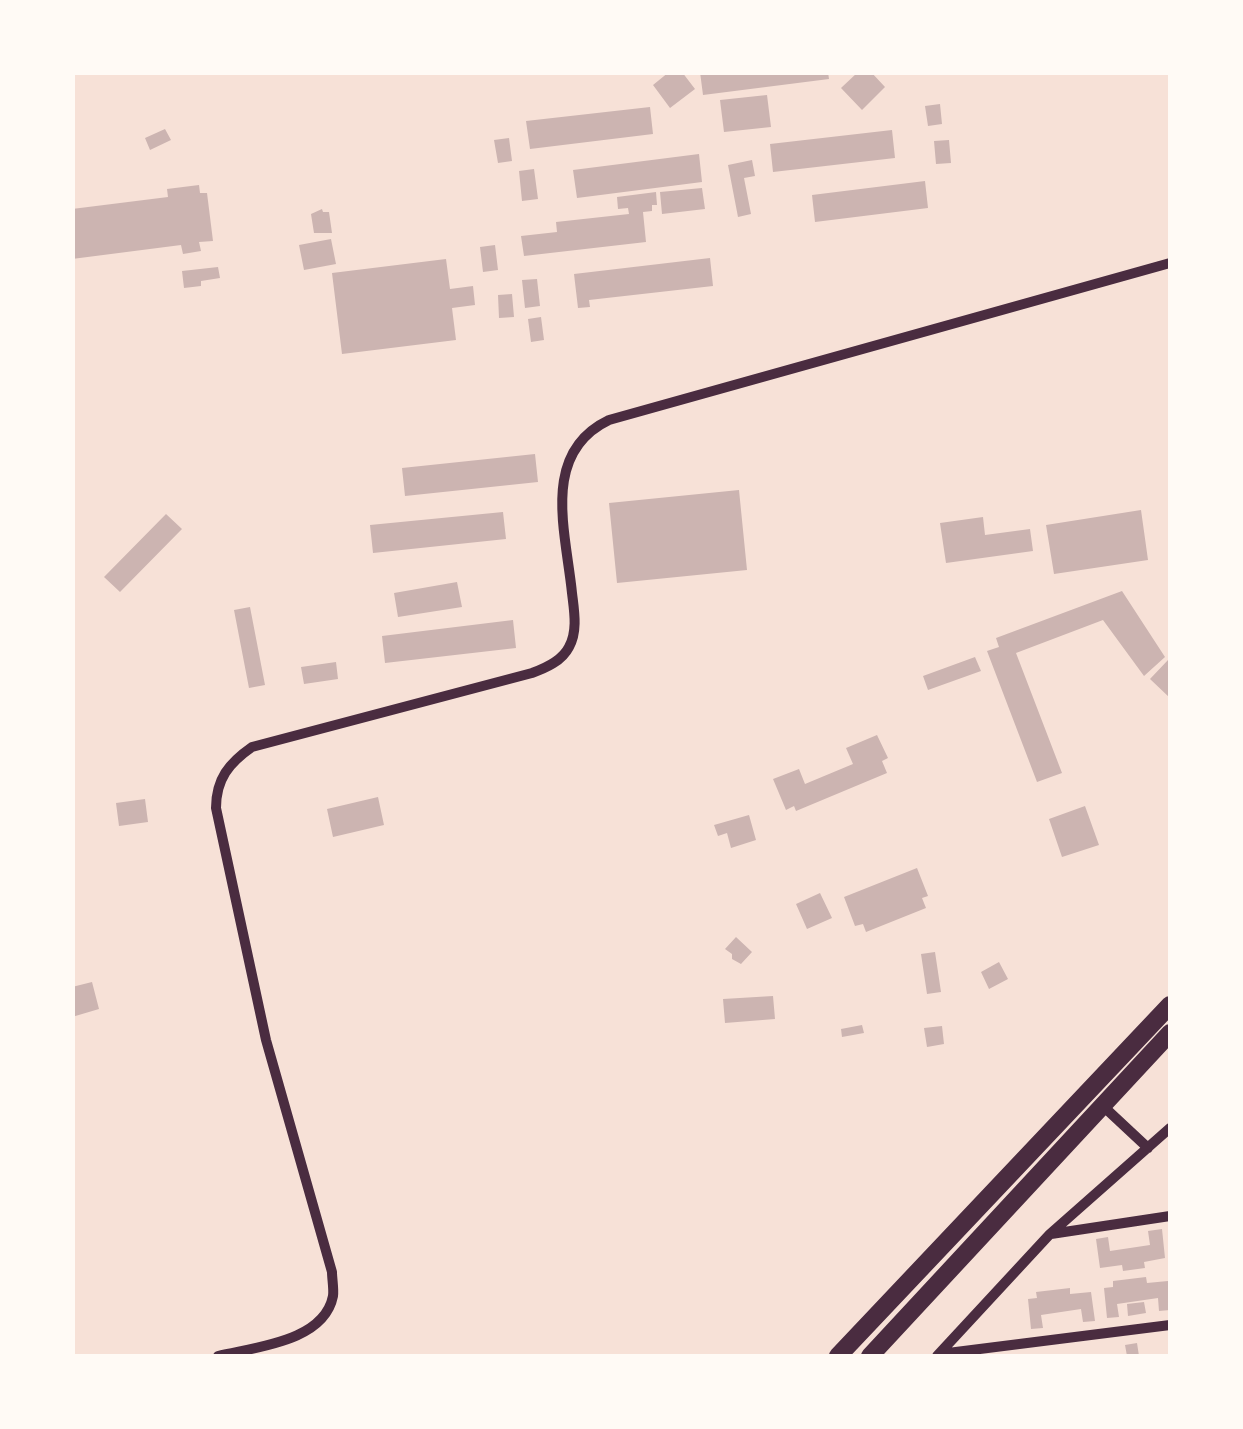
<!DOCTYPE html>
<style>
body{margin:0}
#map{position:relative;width:1243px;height:1429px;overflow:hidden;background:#f7e1d7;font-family:"Varela Round",sans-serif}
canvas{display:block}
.frame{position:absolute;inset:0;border:75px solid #fffaf5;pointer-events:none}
</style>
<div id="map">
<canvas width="1243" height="1429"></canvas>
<div class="frame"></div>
</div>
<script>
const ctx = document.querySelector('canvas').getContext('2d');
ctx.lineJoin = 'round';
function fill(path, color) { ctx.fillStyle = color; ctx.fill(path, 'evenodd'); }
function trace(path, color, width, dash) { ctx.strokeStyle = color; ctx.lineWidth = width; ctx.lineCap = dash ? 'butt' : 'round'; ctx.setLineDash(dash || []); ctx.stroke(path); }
const building = new Path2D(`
 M 669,72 L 682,72 L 695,89 L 670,108 L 653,85 Z
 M 700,72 L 828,72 L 829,79 L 703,95 Z
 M 858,72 L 871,72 L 885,87 L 862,110 L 841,88 Z
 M 767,95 L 771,127 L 724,132 L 720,100 Z
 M 940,104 L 942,124 L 928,126 L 925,106 Z
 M 650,107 L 653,134 L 530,149 L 526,121 Z
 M 165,129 L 171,140 L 150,150 L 145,138 Z
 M 892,130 L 895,158 L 773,172 L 770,144 Z
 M 509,138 L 512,161 L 498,163 L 494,140 Z
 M 949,140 L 951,163 L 936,164 L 934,141 Z
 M 699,154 L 702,182 L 577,198 L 573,170 Z
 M 752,160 L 755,176 L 744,178 L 751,214 L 738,217 L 728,165 Z
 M 534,169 L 538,199 L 522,201 L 519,171 Z
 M 925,181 L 928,208 L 815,222 L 812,195 Z
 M 199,185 L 200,193 L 207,193 L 213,241 L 199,242 L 201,251 L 183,254 L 181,245 L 72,259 L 72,209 L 168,197 L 167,189 Z
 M 702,188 L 705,209 L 662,214 L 660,192 Z
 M 656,192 L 657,205 L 652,205 L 652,211 L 643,212 L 646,242 L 524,256 L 521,236 L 557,232 L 556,222 L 629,214 L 628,208 L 618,209 L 617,197 Z
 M 322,209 L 323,212 L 329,212 L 332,233 L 314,233 L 311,214 Z
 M 331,239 L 336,264 L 304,270 L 299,245 Z
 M 495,245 L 498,270 L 483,272 L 480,247 Z
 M 710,258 L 713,286 L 589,300 L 590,307 L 578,308 L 574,274 Z
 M 446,259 L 450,289 L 473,286 L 475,305 L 452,308 L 456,340 L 342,354 L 332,273 Z
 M 218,267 L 220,278 L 201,281 L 201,286 L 184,288 L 182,271 Z
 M 537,279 L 540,306 L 525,308 L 522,280 Z
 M 512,294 L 514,317 L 499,318 L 498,295 Z
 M 541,317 L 544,340 L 531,342 L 528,319 Z
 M 535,454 L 538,482 L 405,496 L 402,468 Z
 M 739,490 L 747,570 L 617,583 L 609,503 Z
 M 1141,510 L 1148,560 L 1054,574 L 1046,525 Z
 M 503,512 L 506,539 L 373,553 L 370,525 Z
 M 166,514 L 182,529 L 120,592 L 104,577 Z
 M 983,517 L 985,535 L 1030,529 L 1033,551 L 946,563 L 940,523 Z
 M 457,582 L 462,607 L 398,617 L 394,593 Z
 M 1122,591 L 1165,657 L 1144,676 L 1103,620 L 1016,653 L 1062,773 L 1037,782 L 987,651 L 999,647 L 996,638 Z
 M 250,607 L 265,685 L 249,688 L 234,610 Z
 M 513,620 L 516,648 L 385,663 L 382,636 Z
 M 975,657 L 981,671 L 928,690 L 923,676 Z
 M 1168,660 L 1170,662 L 1170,698 L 1150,679 Z
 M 336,662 L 338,679 L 304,684 L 301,667 Z
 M 877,735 L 888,758 L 882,761 L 887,773 L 796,811 L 794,806 L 786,810 L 773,779 L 799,769 L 805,784 L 853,764 L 846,748 Z
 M 378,797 L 384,825 L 333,837 L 327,809 Z
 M 145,799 L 148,822 L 119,826 L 116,803 Z
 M 1085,806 L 1099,845 L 1062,857 L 1049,819 Z
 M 749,815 L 756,840 L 731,848 L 727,833 L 718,836 L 714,825 Z
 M 917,868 L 928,896 L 922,898 L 926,908 L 866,932 L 863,924 L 855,926 L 844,897 Z
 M 820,893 L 832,918 L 807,929 L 796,904 Z
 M 736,937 L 752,952 L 741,964 L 732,959 L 732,954 L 725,949 Z
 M 935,952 L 941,992 L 927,994 L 921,954 Z
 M 999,962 L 1008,979 L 989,989 L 981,972 Z
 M 92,982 L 99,1009 L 72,1017 L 72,987 Z
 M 773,996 L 775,1019 L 725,1023 L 723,999 Z
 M 862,1025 L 864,1033 L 842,1037 L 841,1029 Z
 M 942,1026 L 944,1044 L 927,1047 L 924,1028 Z
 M 1162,1229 L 1165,1258 L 1144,1262 L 1145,1268 L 1123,1271 L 1122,1265 L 1100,1268 L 1096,1239 L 1108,1237 L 1110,1251 L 1150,1245 L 1148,1231 Z
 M 1146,1277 L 1147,1283 L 1168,1281 L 1170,1310 L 1159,1311 L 1158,1298 L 1117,1304 L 1119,1317 L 1107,1318 L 1104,1288 L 1113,1287 L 1113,1281 Z
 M 1070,1288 L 1070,1294 L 1091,1292 L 1095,1321 L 1083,1322 L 1081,1309 L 1041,1315 L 1043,1328 L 1031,1329 L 1028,1299 L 1037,1298 L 1036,1292 Z
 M 1144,1302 L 1146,1313 L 1128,1316 L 1127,1304 Z
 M 1137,1343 L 1139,1356 L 1127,1356 L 1125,1345 Z`);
const minor = new Path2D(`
 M 1103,1106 L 1148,1148
 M 1051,1234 L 1170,1216
 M 940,1354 L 1170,1325
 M 218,1356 C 254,1347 324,1342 333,1296 C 334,1289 332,1279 332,1272 L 266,1040 L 216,808 C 216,779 229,763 252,747 L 532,673 C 546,668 562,661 569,647 C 578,631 574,610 572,593 C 566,532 540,453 609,420 L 1170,263
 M 937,1356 L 1050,1234 L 1170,1128`);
const trunk = new Path2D(`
 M 838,1356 L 1170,1005
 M 870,1356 L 1170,1033`);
fill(building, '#ccb4b1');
trace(minor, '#4a2c40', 10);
trace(trunk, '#4a2c40', 18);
</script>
